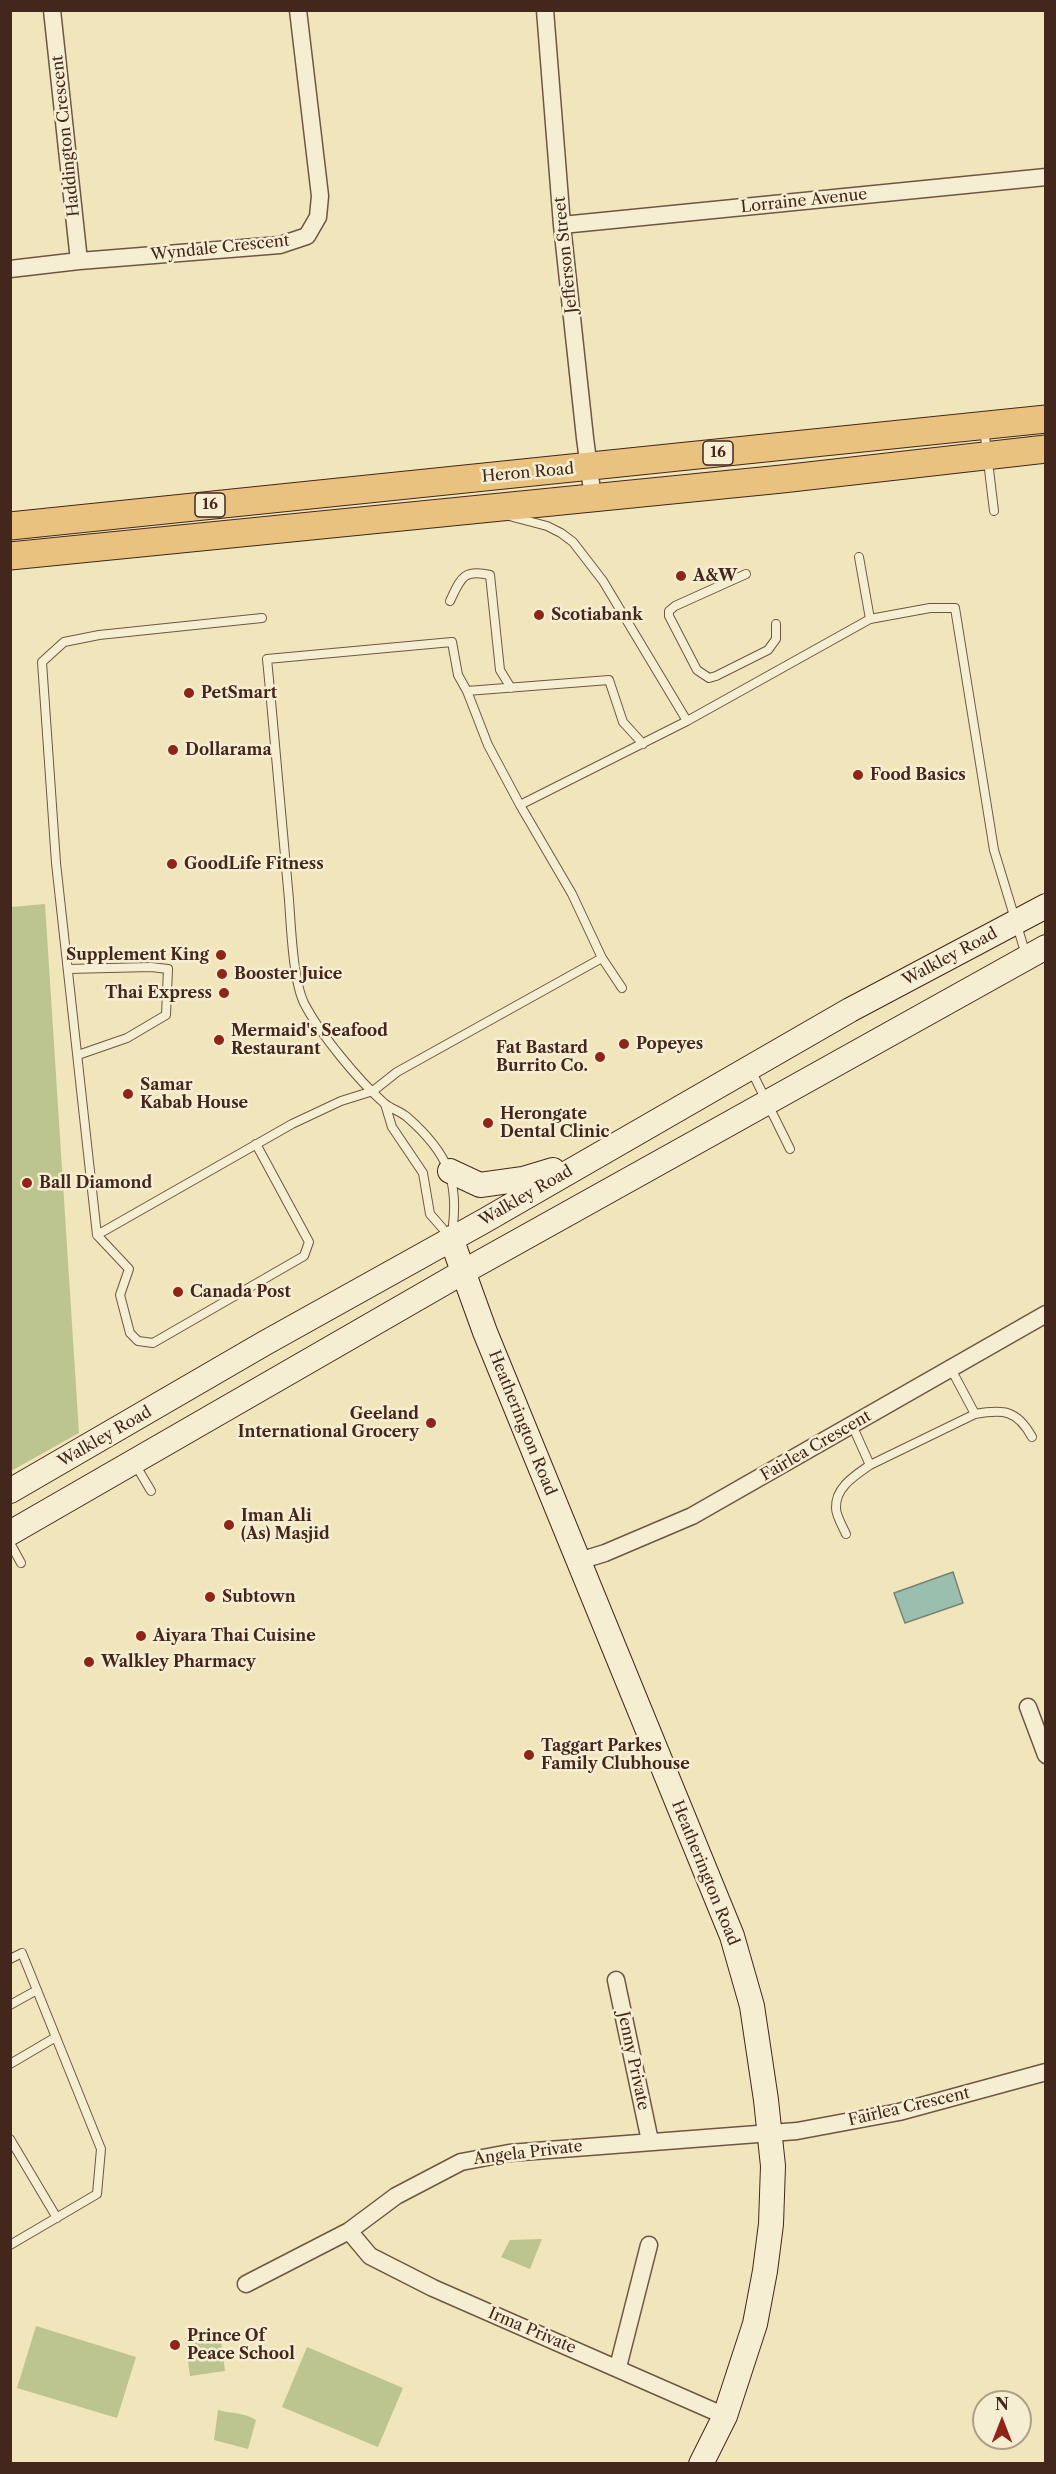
<!DOCTYPE html>
<style>
body{margin:0}
#map{position:relative;width:1056px;height:2474px;overflow:hidden;background:#f1e5bb;font-family:"Libre Caslon Text",serif}
canvas{display:block}
.frame{position:absolute;inset:0;border:12px solid #44271c;pointer-events:none}
.north{position:absolute;left:972px;top:2390px;width:60px;height:60px;box-sizing:border-box;background:#f6eed3;border:2px solid #af9e8a;border-radius:50%;rotate:0deg;font-size:16px;font-weight:700;line-height:24px;text-align:center;color:#44271c}
.north::after{content:'';display:block;margin:auto;width:21px;height:27px;background:#8f2418;clip-path:polygon(50% 0,100% 100%,50% 72%,0 100%)}
</style>
<div id="map">
<canvas width="1056" height="2474"></canvas>
<div class="frame"></div>
<div class="north">N</div>
</div>
<script>
const ctx = document.querySelector('canvas').getContext('2d');
ctx.lineJoin = 'round';
function fill(path, color) { ctx.fillStyle = color; ctx.fill(path, 'evenodd'); }
function trace(path, color, width, dash) { ctx.strokeStyle = color; ctx.lineWidth = width; ctx.lineCap = dash ? 'butt' : 'round'; ctx.setLineDash(dash || []); ctx.stroke(path); }
function label(font, color, halo, rows, align = 'center') {
  ctx.font = font + ' "Libre Caslon Text",serif'; ctx.lineWidth = 5; ctx.setLineDash([]); ctx.textBaseline = 'middle'; ctx.strokeStyle = halo; ctx.fillStyle = color; for (const [text, x, y, turn = 0] of rows) {
    ctx.save(); ctx.translate(x, y); ctx.rotate((+turn || 0) * Math.PI / 180); ctx.textAlign = isNaN(turn) ? turn : align; if (halo) ctx.strokeText(text, 0, 0); ctx.fillText(text, 0, 0); ctx.restore();
  }
}
const green = new Path2D(`
 M 45,904 L 79,1433 L 11,1471 L 11,907 Z
 M 542,2239 L 530,2269 L 501,2257 L 510,2240 Z
 M 36,2326 L 136,2357 L 117,2418 L 17,2388 Z
 M 220,2333 L 225,2371 L 190,2376 L 185,2338 Z
 M 307,2347 L 403,2388 L 378,2447 L 282,2407 Z
 M 218,2410 C 232,2414 244,2412 256,2420 L 248,2449 L 214,2440 Z`);
const water = new Path2D(`
 M 953,1572 L 963,1603 L 905,1623 L 894,1593 Z`);
const lane = new Path2D(`
 M 984,428 L 994,511
 M 509,516 L 547,526 L 561,533 L 573,542 L 603,581 L 687,721 L 520,805 L 572,894 L 602,958 L 622,988
 M 859,557 L 870,619
 M 746,574 L 675,606 L 669,611 L 669,616 L 697,670 L 709,678 L 716,676 L 768,650 L 776,639 L 776,624
 M 450,601 C 461,578 463,569 490,575 L 500,670 L 511,688
 M 262,618 L 99,635 L 64,642 L 42,662 L 56,863 L 97,1235 L 292,1124 L 341,1101 L 373,1091 L 397,1072 L 602,958
 M 467,691 L 488,745 L 520,805
 M 687,721 L 870,619 L 930,608 L 955,608 L 994,850 L 1026,955
 M 68,969 L 151,967 L 168,969 L 166,1015 L 127,1038 L 78,1055
 M 751,1070 L 790,1149
 M 385,1104 L 392,1127 L 423,1173 L 430,1214 L 451,1238
 M 452,1233 C 460,1180 447,1152 407,1117 C 400,1111 391,1109 384,1103 C 358,1080 320,1034 304,1003 C 293,980 291,927 289,900 C 281,819 275,739 267,659 L 452,642 L 458,675 L 467,691 L 609,680 L 623,722 L 643,744
 M 97,1235 L 129,1269 L 120,1295 L 130,1333 L 138,1341 L 153,1343 L 304,1256 L 309,1242 L 256,1144
 M 975,1414 C 1004,1409 1017,1410 1032,1437
 M 852,1425 L 870,1465 L 975,1414 L 951,1369
 M 135,1464 L 151,1491
 M 846,1534 C 843,1527 836,1516 836,1508 C 835,1487 856,1475 870,1465
 M 10,1543 L 21,1563
 M 10,1959 L 22,1953 L 101,2149 L 97,2194 L 10,2245
 M 10,2005 L 37,1990
 M 10,2064 L 56,2037
 M 10,2139 L 57,2218`);
const street = new Path2D(`
 M 52,10 L 79,261
 M 545,10 L 562,225 L 585,438 L 593,498
 M 562,225 L 1046,177
 M 10,269 L 79,261 L 280,245 L 307,236 L 318,217 L 320,196 L 298,10
 M 579,1561 L 605,1553 L 692,1516 L 1046,1314
 M 1028,1707 L 1046,1755
 M 616,1980 L 650,2141
 M 349,2231 L 370,2256 L 433,2288 L 725,2416
 M 246,2284 L 349,2231 L 396,2196 L 461,2162 L 509,2153 L 797,2131 L 899,2112 L 1046,2072
 M 618,2367 L 649,2245`);
const secondary = new Path2D(`
 M 450,1171 L 480,1185 L 523,1179 L 553,1170
 M 451,1238 L 485,1332 L 732,1936 L 752,2006 L 766,2100 L 773,2166 L 771,2224 L 765,2271 L 755,2324 L 725,2416 L 701,2464
 M 10,1491 L 265,1343 L 484,1221 L 850,1010 L 1046,906
 M 10,1533 L 463,1272 L 1046,947`);
const primary = new Path2D(`
 M 10,526 L 1046,419
 M 10,556 L 782,479 L 1046,449`);
const markers = [
 [681,576,6,"#8f2418"],
 [539,615,6,"#8f2418"],
 [189,693,6,"#8f2418"],
 [173,750,6,"#8f2418"],
 [858,775,6,"#8f2418"],
 [172,864,6,"#8f2418"],
 [221,955,6,"#8f2418"],
 [222,974,6,"#8f2418"],
 [224,993,6,"#8f2418"],
 [219,1040,6,"#8f2418"],
 [624,1044,6,"#8f2418"],
 [600,1057,6,"#8f2418"],
 [128,1094,6,"#8f2418"],
 [488,1123,6,"#8f2418"],
 [27,1183,6,"#8f2418"],
 [178,1292,6,"#8f2418"],
 [431,1423,6,"#8f2418"],
 [229,1525,6,"#8f2418"],
 [210,1597,6,"#8f2418"],
 [141,1636,6,"#8f2418"],
 [89,1662,6,"#8f2418"],
 [529,1755,6,"#8f2418"],
 [175,2345,6,"#8f2418"]
];
const shields = [
 [718,453,30],
 [210,505,30]
];
const shieldNames = [
 ["16",718,453],
 ["16",210,505]
];
const streetNames = [
 ["Haddington Crescent",66,136,-96],
 ["Lorraine Avenue",804,201,-6],
 ["Wyndale Crescent",220,248,-6],
 ["Jefferson Street",566,255,-96],
 ["Heron Road",528,473,-5],
 ["Walkley Road",950,957,-28],
 ["Walkley Road",526,1196,-30],
 ["Heatherington Road",522,1423,68],
 ["Walkley Road",105,1437,-30],
 ["Fairlea Crescent",816,1446,-30],
 ["Heatherington Road",705,1873,68],
 ["Jenny Private",633,2061,78],
 ["Fairlea Crescent",909,2107,-13],
 ["Angela Private",528,2153,-7],
 ["Irma Private",532,2331,23]
];
const poiNames = [
 ["A&W",693,576],
 ["Scotiabank",551,615],
 ["PetSmart",201,693],
 ["Dollarama",185,750],
 ["Food Basics",870,775],
 ["GoodLife Fitness",184,864],
 ["Supplement King",209,955,"right"],
 ["Booster Juice",234,974],
 ["Thai Express",212,993,"right"],
 ["Mermaid's Seafood",231,1031],
 ["Restaurant",231,1049],
 ["Popeyes",636,1044],
 ["Fat Bastard",588,1048,"right"],
 ["Burrito Co.",588,1066,"right"],
 ["Samar",140,1085],
 ["Kabab House",140,1103],
 ["Herongate",500,1114],
 ["Dental Clinic",500,1132],
 ["Ball Diamond",39,1183],
 ["Canada Post",190,1292],
 ["Geeland",419,1414,"right"],
 ["International Grocery",419,1432,"right"],
 ["Iman Ali",241,1516],
 ["(As) Masjid",241,1534],
 ["Subtown",222,1597],
 ["Aiyara Thai Cuisine",153,1636],
 ["Walkley Pharmacy",101,1662],
 ["Taggart Parkes",541,1746],
 ["Family Clubhouse",541,1764],
 ["Prince Of",187,2336],
 ["Peace School",187,2354]
];
fill(green, '#bcc48f');
fill(water, '#9bbfae');
trace(water, '#788274', 1.5);
trace(lane, '#6f5644', 10);
trace(street, '#6f5644', 19);
trace(secondary, '#44271c', 26);
trace(primary, '#44271c', 29);
trace(lane, '#f6eed3', 8);
trace(street, '#f6eed3', 16);
trace(secondary, '#f6eed3', 24);
trace(primary, '#e8c27e', 27);
for (const [x, y, r, color] of markers) { const dot = new Path2D(); dot.arc(x, y, r, 0, 2 * Math.PI); ctx.fillStyle = color; ctx.fill(dot); trace(dot, '#f6eed3', 2); }
for (const [x, y, w] of shields) { const box = new Path2D(); box.roundRect(x - w / 2, y - 12, w, 24, 4.5); ctx.fillStyle = '#f6eed3'; ctx.fill(box); trace(box, '#44271c', 1.5); }
label('bold 15px', '#44271c', null, shieldNames);
label('16px', '#44271c', '#f6eed3', streetNames);
label('bold 16px', '#44271c', '#f6eed3', poiNames, 'left');
</script>
